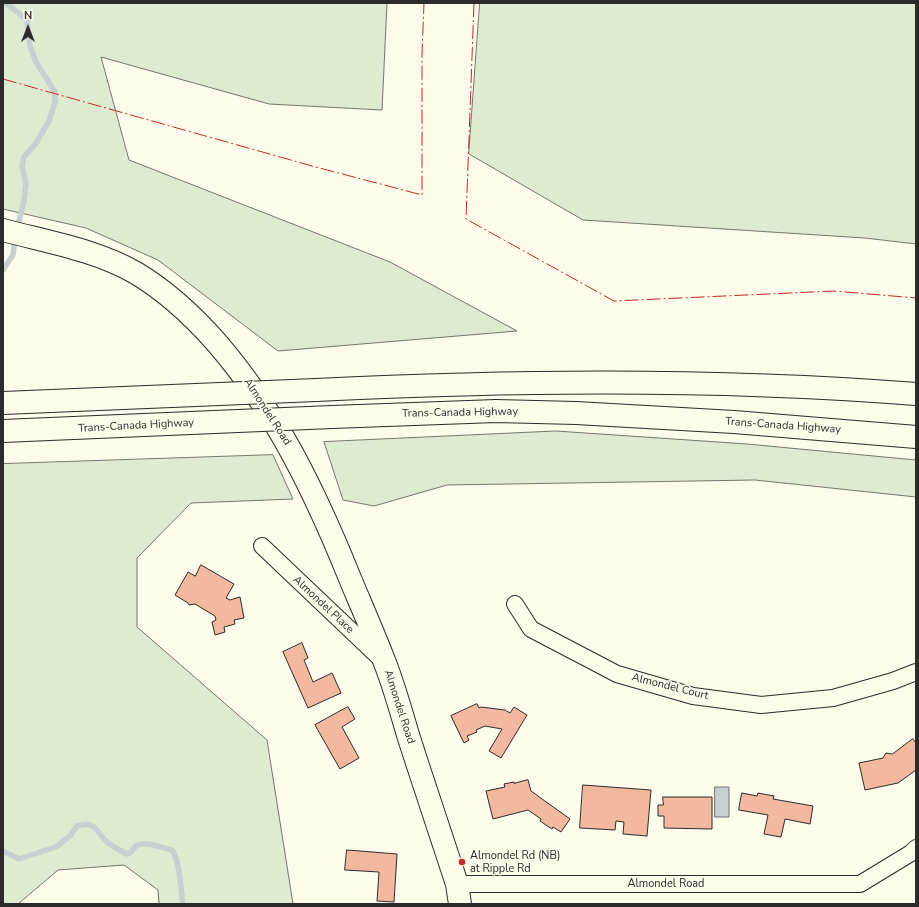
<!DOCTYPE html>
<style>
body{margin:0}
#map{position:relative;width:919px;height:907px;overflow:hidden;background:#fdfbea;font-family:"Nunito Sans",sans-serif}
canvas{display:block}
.frame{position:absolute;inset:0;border:4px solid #2b2b2b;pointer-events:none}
.north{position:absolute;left:8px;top:8px;width:40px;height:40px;-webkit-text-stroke:3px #fdfbea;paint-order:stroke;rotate:0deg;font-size:11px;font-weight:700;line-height:16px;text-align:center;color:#2b2b2b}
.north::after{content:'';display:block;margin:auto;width:14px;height:18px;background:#2b2b2b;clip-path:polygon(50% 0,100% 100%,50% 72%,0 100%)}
</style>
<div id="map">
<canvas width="919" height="907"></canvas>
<div class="frame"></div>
<div class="north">N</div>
</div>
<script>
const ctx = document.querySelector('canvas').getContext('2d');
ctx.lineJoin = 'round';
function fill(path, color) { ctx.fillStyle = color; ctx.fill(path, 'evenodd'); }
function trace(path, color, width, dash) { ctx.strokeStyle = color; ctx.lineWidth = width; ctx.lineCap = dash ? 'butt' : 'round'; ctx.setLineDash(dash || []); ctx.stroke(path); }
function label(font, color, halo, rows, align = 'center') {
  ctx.font = font + ' "Nunito Sans",sans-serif'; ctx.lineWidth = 3; ctx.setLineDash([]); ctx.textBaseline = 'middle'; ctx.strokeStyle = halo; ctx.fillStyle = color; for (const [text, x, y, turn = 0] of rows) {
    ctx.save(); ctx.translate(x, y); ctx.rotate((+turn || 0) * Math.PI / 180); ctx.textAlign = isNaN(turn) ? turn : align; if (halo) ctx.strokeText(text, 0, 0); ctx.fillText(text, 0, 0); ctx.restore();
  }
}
const green = new Path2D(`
 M 3,3 L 387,3 L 382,110 L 269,104 L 101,57 L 129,160 L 390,262 L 517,331 L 278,351 L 158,260 L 86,228 L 3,209 Z
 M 480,3 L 916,3 L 916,244 L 865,238 L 583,220 L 469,154 Z
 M 556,431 L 747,444 L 916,460 L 916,497 L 755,480 L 447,485 L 374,506 L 343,500 L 324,442 Z
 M 273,455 L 293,499 L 191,503 L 137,558 L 137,627 L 267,740 L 293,904 L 159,904 L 158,890 L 124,865 L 58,870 L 18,904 L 3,904 L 3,464 Z`);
const water = new Path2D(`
 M 715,787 L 729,787 L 729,817 L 715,817 Z`);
const stream = new Path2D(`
 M 6,3 L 27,20 L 30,46 L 36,62 L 55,92 L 55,102 L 49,121 L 36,143 L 24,157 L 22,166 L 26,184 L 24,201 L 17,229
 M 3,270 L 13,255 L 15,237
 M 3,851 L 19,859 L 56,847 L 70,836 L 77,826 C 94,821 95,828 105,840 C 111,846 119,850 127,854 C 132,853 132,849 136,846 C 144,840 163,848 172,850 C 180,862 181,889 183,904`);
const building = new Path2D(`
 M 201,565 L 234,584 L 226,598 L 230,600 L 240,597 L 244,618 L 234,620 L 235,624 L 224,627 L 225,632 L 215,635 L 212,622 L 216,620 L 215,616 L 195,604 L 189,605 L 188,603 L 175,595 L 188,572 L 195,576 Z
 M 302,643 L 308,658 L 304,660 L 313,682 L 332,673 L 341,693 L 308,708 L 283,652 Z
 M 477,704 L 479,708 L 481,707 L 505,710 L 510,713 L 514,707 L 527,715 L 501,758 L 489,751 L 502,729 L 485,726 L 476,730 L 477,732 L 467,736 L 469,740 L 464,743 L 451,716 Z
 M 348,707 L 355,719 L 342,727 L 359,758 L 340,769 L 315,725 Z
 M 913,739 L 916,743 L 916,770 L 898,783 L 865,790 L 859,763 L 883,758 L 886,753 L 892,754 Z
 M 528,780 L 531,791 L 570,819 L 561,832 L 553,827 L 552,829 L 540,821 L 541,819 L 528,810 L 493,819 L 486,791 L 505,787 L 504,784 L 514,782 L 514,783 Z
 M 583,785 L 651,790 L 647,836 L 623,834 L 624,822 L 616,821 L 615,830 L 580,828 Z
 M 742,793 L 757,796 L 758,793 L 774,796 L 773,799 L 813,806 L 810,824 L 785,819 L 781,837 L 764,834 L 768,815 L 739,810 Z
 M 663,797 L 712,797 L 712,829 L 664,828 L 664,816 L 658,816 L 658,805 L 663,805 Z
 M 347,850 L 397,854 L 394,902 L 377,901 L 379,872 L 345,870 Z`);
const street = new Path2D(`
 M 262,546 L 382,660
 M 515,604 L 531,629 L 617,674 L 693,696 L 761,705 L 833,698 L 893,681 L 916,672
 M 457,884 L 860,884 L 911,853 L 916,848`);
const secondary = new Path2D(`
 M 3,230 C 48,242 96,250 136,273 C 166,291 193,316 216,342 C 276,411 315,492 349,576 C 361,605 374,634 385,663 C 394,686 401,711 408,735 C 424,785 441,835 457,884 L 460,904`);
const highway = new Path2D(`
 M 316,390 C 516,380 716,378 916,394
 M 332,417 L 496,411 L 576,413 L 734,422 L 916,437`);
const highwayBridge = new Path2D(`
 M 3,403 L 316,390
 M 3,431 L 332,417`);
const power = new Path2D(`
 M 474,3 L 466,219 L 614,301 L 834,291 L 916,298
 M 3,79 L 312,166 L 422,195 L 422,54 L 424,3`);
const markers = [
 [462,862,4,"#c62828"]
];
const streetNames = [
 ["Almondel Road",267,412,57],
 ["Trans-Canada Highway",460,413,-1],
 ["Trans-Canada Highway",136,426,-3],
 ["Trans-Canada Highway",783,426,4],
 ["Almondel Place",323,605,43],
 ["Almondel Court",670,687,14],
 ["Almondel Road",399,707,72],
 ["Almondel Road",666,884]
];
const poiNames = [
 ["Almondel Rd (NB)",470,856],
 ["at Ripple Rd",470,869]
];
fill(green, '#deebd1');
trace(green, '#74746e', 1);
fill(water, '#c7d0d0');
trace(water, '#74746e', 1);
trace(stream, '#c7d0d0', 5.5);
fill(building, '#f2b8a0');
trace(building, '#2b2b2b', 1);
trace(street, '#2b2b2b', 18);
trace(secondary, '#2b2b2b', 24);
trace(highway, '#2b2b2b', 24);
trace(street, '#fdfbea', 16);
trace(secondary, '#fdfbea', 22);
trace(highway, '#fdfbea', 22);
trace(highwayBridge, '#2b2b2b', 24, []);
trace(highwayBridge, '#fdfbea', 22);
trace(power, '#c62828', 1, [14, 3, 2, 3]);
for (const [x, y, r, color] of markers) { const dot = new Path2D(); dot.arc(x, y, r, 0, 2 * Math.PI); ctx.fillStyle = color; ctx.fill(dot); trace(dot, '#fdfbea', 1.5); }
label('11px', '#2b2b2b', '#fdfbea', streetNames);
label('11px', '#2b2b2b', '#fdfbea', poiNames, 'left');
</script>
